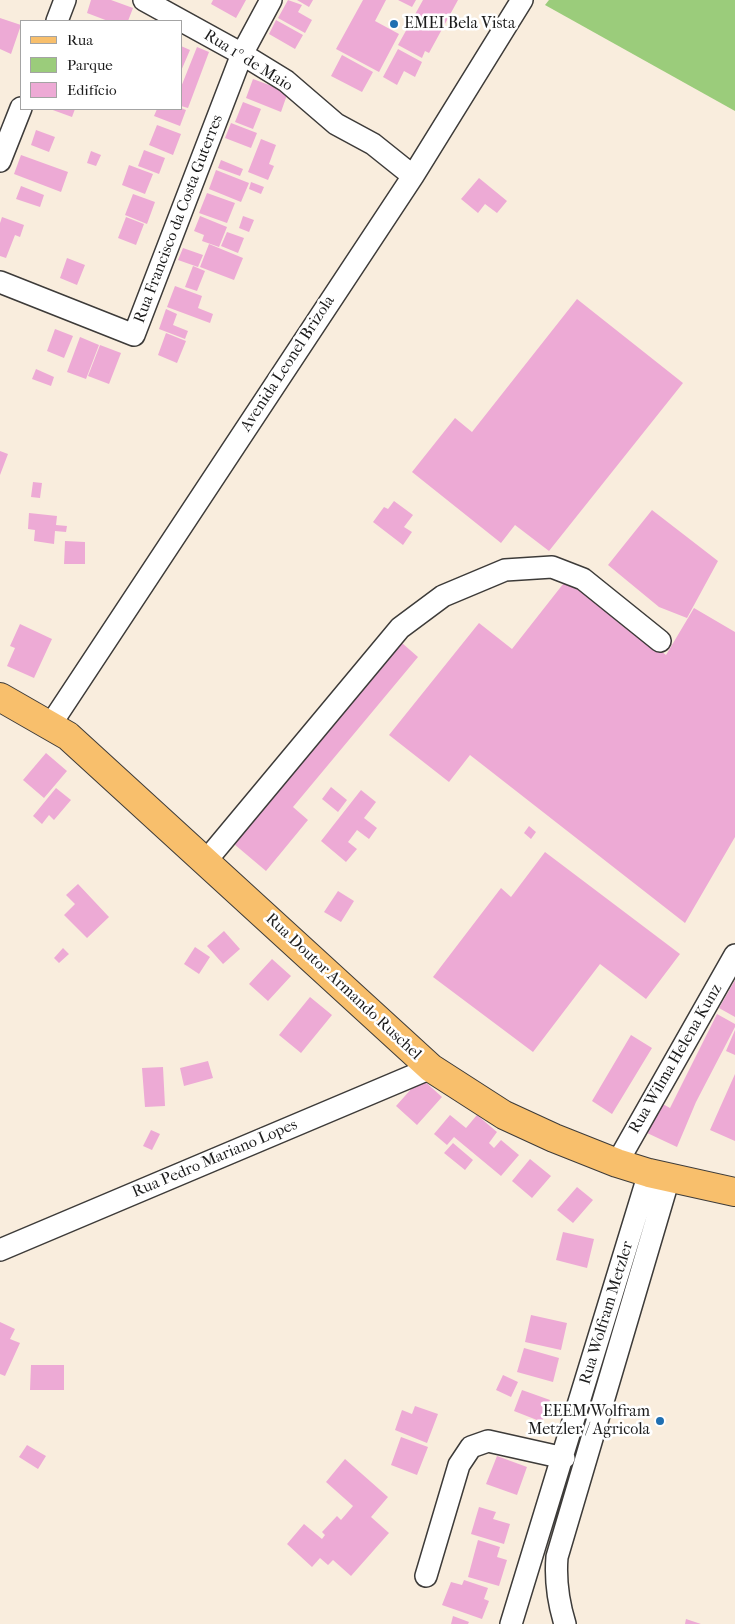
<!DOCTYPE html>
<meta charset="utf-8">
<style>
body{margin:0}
#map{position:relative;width:735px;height:1624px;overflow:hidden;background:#f9eddd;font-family:"IM FELL French Canon",serif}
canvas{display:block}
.legend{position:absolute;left:20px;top:20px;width:162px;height:90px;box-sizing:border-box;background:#fff;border:1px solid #a4a4a4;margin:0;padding:6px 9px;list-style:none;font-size:15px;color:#1c1c1c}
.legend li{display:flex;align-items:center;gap:10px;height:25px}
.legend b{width:25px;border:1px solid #a4a4a4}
</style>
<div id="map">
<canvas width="735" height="1624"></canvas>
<ul class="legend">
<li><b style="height:6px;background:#f8bf6c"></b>Rua</li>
<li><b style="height:14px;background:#9bcc7b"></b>Parque</li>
<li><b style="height:14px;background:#edaad5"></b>Edifício</li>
</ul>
</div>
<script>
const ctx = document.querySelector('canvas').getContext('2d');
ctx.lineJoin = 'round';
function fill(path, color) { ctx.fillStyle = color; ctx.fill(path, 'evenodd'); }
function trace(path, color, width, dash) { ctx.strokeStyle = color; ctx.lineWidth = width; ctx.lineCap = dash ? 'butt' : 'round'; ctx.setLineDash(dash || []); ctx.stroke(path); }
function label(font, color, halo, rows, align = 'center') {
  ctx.font = font + ' "IM FELL French Canon",serif'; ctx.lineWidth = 5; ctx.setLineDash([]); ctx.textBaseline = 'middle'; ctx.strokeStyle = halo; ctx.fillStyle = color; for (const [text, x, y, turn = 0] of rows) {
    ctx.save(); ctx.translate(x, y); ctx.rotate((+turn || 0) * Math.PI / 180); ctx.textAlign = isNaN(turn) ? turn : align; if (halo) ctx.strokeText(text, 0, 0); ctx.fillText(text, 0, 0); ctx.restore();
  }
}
const green = new Path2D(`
 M 549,0 L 735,0 L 735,111 L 545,5 Z`);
const building = new Path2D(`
 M 91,0 L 111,0 L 133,8 L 128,21 L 108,21 L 87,13 Z
 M 213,0 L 246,0 L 236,18 L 211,4 Z
 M 288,0 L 302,5 L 298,12 L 312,20 L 305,33 L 278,18 Z
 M 297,0 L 313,0 L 309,7 Z
 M 363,0 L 386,0 L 375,21 L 399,34 L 379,72 L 336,49 Z
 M 398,0 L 416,0 L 412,7 Z
 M 423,0 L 458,0 L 429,53 L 425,51 L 422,58 L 398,45 Z
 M 0,18 L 21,25 L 11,54 L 0,49 Z
 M 276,20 L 303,35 L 295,49 L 269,34 Z
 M 181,46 L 190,50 L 181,71 Z
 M 197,47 L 209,52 L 188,108 L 181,106 L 181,87 Z
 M 398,49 L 422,62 L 415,77 L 404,71 L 397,85 L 383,77 Z
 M 342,55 L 373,72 L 362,92 L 331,76 Z
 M 253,79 L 288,92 L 281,112 L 246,98 Z
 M 243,102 L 261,109 L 253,129 L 235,122 Z
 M 181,108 L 186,110 L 180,126 L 154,116 L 157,109 Z
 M 50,109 L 75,109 L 72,117 Z
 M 231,123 L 257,133 L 251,148 L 225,138 Z
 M 157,125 L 181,134 L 173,155 L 149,145 Z
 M 36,130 L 55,137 L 49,152 L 31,145 Z
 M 261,139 L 276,145 L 269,164 L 274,166 L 268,180 L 248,172 Z
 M 144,150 L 165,158 L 159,174 L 138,166 Z
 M 91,151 L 101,155 L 96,166 L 87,163 Z
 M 21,155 L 68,172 L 61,192 L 14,174 Z
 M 221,160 L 243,169 L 240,176 L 218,168 Z
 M 129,165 L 153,174 L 145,194 L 122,185 Z
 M 216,170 L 249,183 L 241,202 L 209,189 Z
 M 479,178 L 507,201 L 497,213 L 485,204 L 478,213 L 461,199 Z
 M 251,182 L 264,187 L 261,194 L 249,189 Z
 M 21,186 L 44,195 L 40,207 L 16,199 Z
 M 207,193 L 235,203 L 227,223 L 199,213 Z
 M 133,194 L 155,202 L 147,224 L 125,215 Z
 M 200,216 L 227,227 L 219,247 L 202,241 L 204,235 L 194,231 Z
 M 243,216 L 254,220 L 249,232 L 239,228 Z
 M 2,217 L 24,225 L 20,237 L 15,235 L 6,258 L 0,256 L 0,223 Z
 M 126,217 L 144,224 L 136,245 L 118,238 Z
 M 227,232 L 244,238 L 238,253 L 221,246 Z
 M 209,244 L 243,258 L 234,280 L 200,267 Z
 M 183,248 L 203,255 L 198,267 L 178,260 Z
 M 67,258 L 85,265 L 77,285 L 60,278 Z
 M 193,266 L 205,271 L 197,291 L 185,287 Z
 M 175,286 L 202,296 L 198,308 L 213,314 L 210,323 L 167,307 Z
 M 577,299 L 683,383 L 549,551 L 515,525 L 501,543 L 412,472 L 455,418 L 472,432 Z
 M 166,309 L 177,314 L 173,325 L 188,331 L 185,339 L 159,329 Z
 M 55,329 L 73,336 L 64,358 L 47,351 Z
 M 166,333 L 186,341 L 177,363 L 158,355 Z
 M 80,337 L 99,345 L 86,379 L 67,372 Z
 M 100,345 L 121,353 L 109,384 L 88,376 Z
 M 36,369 L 54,377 L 51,386 L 32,379 Z
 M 0,451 L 8,454 L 0,475 Z
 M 33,482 L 42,483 L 40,498 L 31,497 Z
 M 394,501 L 413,515 L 404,527 L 412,532 L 403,545 L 373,522 L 384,507 L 388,509 Z
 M 652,510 L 718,561 L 687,618 L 659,607 L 608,565 Z
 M 29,513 L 57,516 L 56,525 L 67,526 L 66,532 L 55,531 L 54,544 L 34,541 L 35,530 L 28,529 Z
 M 65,541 L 85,542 L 85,564 L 64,564 Z
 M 567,579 L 666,655 L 694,608 L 735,632 L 735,837 L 685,923 L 470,755 L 449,782 L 389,735 L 479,623 L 512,649 Z
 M 20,624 L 52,639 L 34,678 L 7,666 L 15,648 L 10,646 Z
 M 402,643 L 418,657 L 293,807 L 308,820 L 266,871 L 234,844 Z
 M 46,753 L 67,771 L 44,798 L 23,780 Z
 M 331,787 L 347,800 L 338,812 L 322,799 Z
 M 56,788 L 71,800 L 54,820 L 49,815 L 42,824 L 33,816 Z
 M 361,790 L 376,802 L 364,818 L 377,828 L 369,839 L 357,830 L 348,842 L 357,849 L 346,862 L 321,841 Z
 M 529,826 L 536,832 L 531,839 L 524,833 Z
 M 545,852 L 680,954 L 646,999 L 600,964 L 533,1052 L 433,977 L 501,888 L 511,897 Z
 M 78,884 L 109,917 L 87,938 L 64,915 L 75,904 L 66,895 Z
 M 338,891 L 354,901 L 341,922 L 324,912 Z
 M 224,931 L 240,949 L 223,964 L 207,946 Z
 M 195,947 L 210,957 L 199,974 L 184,964 Z
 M 63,948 L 69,954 L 59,963 L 54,958 Z
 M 272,959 L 291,976 L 268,1001 L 249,984 Z
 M 735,980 L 735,1017 L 719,1008 Z
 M 310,997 L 332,1015 L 301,1053 L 279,1035 Z
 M 717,1014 L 735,1024 L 735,1027 L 696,1102 L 677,1147 L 645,1132 L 659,1102 L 670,1108 Z
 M 735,1030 L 735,1055 L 726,1051 Z
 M 631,1035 L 652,1048 L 612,1114 L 592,1101 Z
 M 208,1061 L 213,1078 L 184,1086 L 180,1068 Z
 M 163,1067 L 165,1106 L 145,1107 L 142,1068 Z
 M 735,1074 L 735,1141 L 710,1130 Z
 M 421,1078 L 442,1097 L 417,1125 L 396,1106 Z
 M 450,1115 L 466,1128 L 477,1115 L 497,1132 L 489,1143 L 494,1148 L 501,1140 L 519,1155 L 501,1176 L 454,1137 L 447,1145 L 434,1134 Z
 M 151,1130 L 160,1134 L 152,1150 L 143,1146 Z
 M 453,1143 L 473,1160 L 465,1170 L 444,1153 Z
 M 530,1159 L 551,1176 L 532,1198 L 512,1181 Z
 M 577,1187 L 593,1200 L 573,1223 L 557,1210 Z
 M 563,1232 L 594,1239 L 587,1268 L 556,1260 Z
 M 531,1315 L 567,1323 L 561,1350 L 525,1342 Z
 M 0,1322 L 15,1329 L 10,1339 L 20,1343 L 5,1376 L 0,1374 Z
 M 524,1348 L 559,1358 L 553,1382 L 517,1372 Z
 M 31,1365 L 64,1365 L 64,1390 L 30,1390 Z
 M 503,1375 L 518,1382 L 511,1397 L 496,1390 Z
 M 522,1390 L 550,1400 L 542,1422 L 514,1411 Z
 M 415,1406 L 438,1414 L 427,1443 L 395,1430 L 402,1410 L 412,1414 Z
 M 401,1437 L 428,1447 L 417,1475 L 391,1465 Z
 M 27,1445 L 46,1456 L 38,1469 L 19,1457 Z
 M 497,1456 L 527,1467 L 517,1495 L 486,1484 Z
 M 345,1459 L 388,1497 L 371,1517 L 389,1533 L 351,1576 L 333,1560 L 328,1565 L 320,1558 L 312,1567 L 287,1544 L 304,1524 L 322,1539 L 325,1535 L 322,1532 L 337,1516 L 341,1520 L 353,1506 L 326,1482 Z
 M 479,1507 L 496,1512 L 493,1519 L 510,1524 L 504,1544 L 471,1534 Z
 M 478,1540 L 500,1547 L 497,1557 L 507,1560 L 499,1586 L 468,1577 Z
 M 464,1580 L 488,1588 L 484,1599 L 489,1601 L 482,1619 L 442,1605 L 451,1582 L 462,1585 Z
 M 453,1616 L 469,1622 L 468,1624 L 451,1624 Z
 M 686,1619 L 701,1624 L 685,1624 Z`);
const minor = new Path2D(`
 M 144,0 L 242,54 L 286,81 L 336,124 L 373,144 L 413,176
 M 57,21 L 65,0
 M 0,161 L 21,108
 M 0,282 L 134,335 L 242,54 L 271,0
 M 51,724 L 413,176 L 522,0
 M 205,862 L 400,628 L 443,596 L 505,570 L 552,567 L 583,579 L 660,641
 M 617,1163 L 735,955
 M 0,1250 L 431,1068
 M 426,1576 L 459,1465 L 471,1447 L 488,1441 L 564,1458
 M 511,1624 L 649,1173
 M 565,1624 C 558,1601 555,1581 557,1557 L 669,1178`);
const major = new Path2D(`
 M 0,697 L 68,736 L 431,1068 L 504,1115 L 554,1138 L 617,1163 L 649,1173 L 735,1192`);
const markers = [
 [394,24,5,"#1f6fb2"],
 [660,1421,5,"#1f6fb2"]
];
const poiNames = [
 ["EMEI Bela Vista",404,24],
 ["EEEM Wolfram",650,1412,"right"],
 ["Metzler / Agricola",650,1430,"right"]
];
const streetNames = [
 ["Rua 1º de Maio",248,61,32],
 ["Rua Francisco da Costa Guterres",179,219,-69],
 ["Avenida Leonel Brizola",288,364,-57],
 ["Rua Doutor Armando Ruschel",343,987,43],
 ["Rua Wilma Helena Kunz",676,1059,-60],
 ["Rua Pedro Mariano Lopes",215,1159,-23],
 ["Rua Wolfram Metzler",607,1313,-73]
];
fill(green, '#9bcc7b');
fill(building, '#edaad5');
trace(minor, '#3d3b39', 24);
trace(major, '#3d3b39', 30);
trace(minor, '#fff', 21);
trace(major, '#f8bf6c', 28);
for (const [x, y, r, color] of markers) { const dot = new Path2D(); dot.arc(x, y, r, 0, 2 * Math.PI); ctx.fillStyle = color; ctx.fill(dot); trace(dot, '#fff', 2); }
label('16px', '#1c1c1c', '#fff', poiNames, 'left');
label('16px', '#1c1c1c', '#fff', streetNames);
</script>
